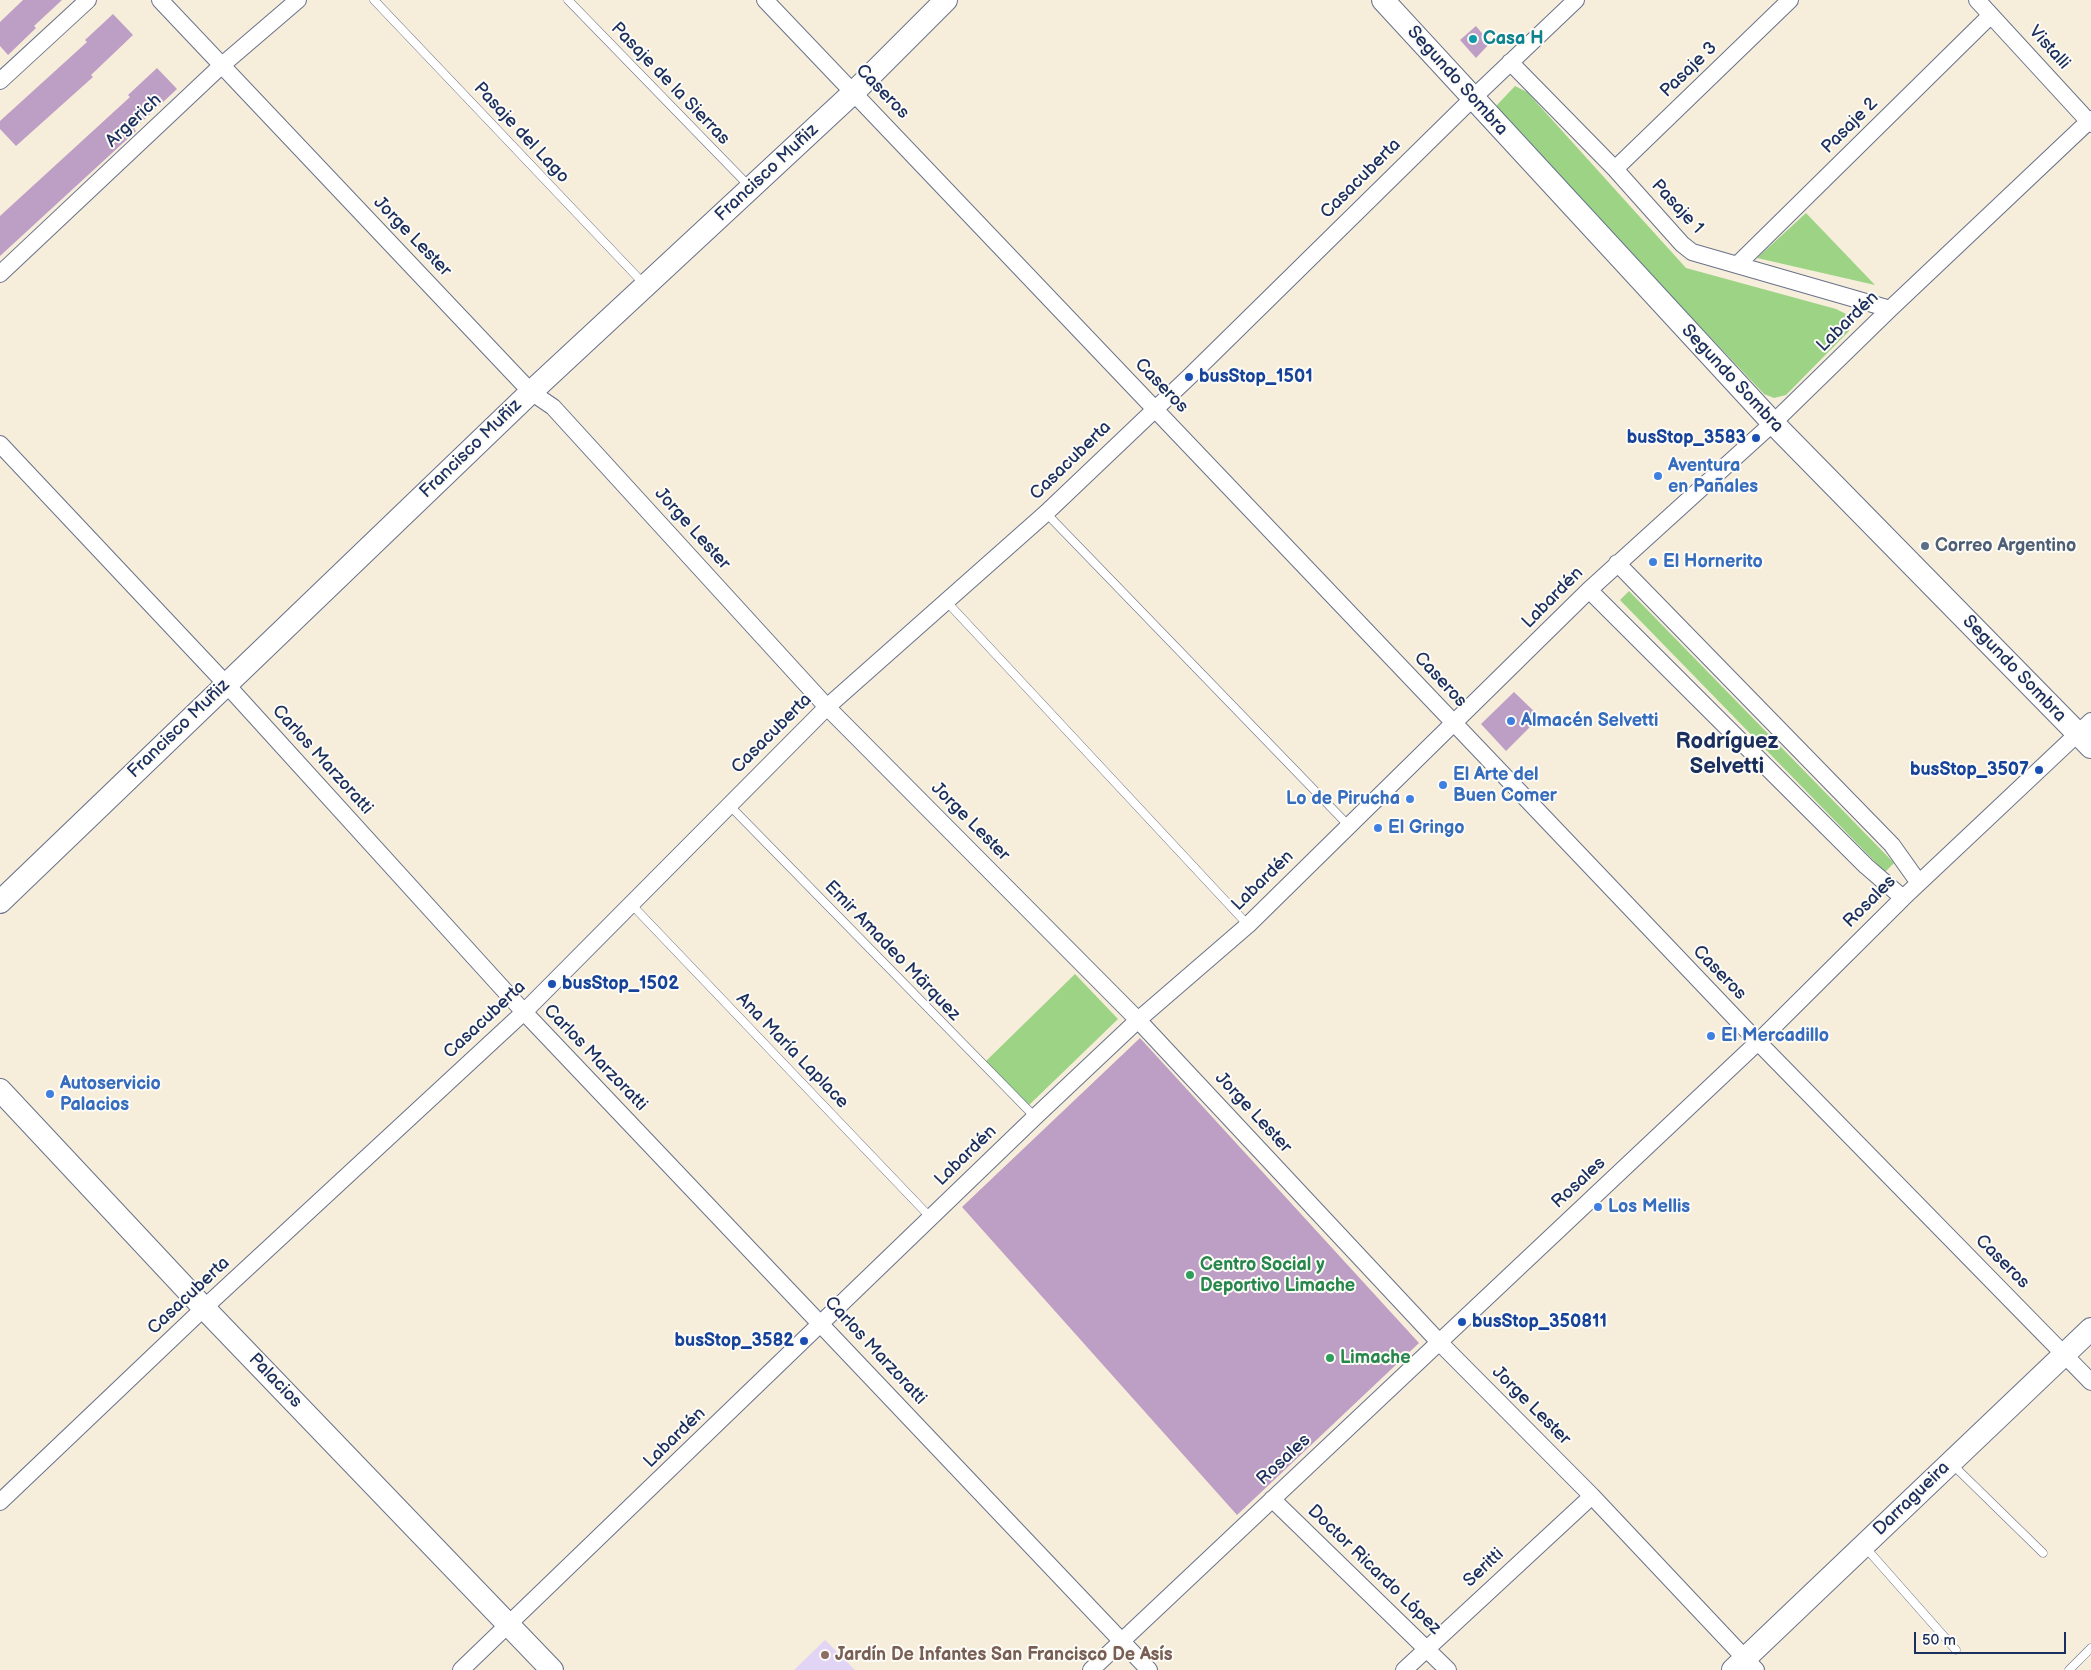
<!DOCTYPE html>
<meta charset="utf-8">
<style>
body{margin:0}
#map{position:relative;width:2091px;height:1670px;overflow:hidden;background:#f7eddb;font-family:"Balsamiq Sans",sans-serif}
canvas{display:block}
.scale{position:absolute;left:1914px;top:1632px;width:152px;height:22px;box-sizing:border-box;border:2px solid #1b2f5e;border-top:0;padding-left:6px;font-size:15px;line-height:18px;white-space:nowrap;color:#1b2f5e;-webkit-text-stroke:4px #fdfcf7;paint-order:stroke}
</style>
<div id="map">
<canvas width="2091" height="1670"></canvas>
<div class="scale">50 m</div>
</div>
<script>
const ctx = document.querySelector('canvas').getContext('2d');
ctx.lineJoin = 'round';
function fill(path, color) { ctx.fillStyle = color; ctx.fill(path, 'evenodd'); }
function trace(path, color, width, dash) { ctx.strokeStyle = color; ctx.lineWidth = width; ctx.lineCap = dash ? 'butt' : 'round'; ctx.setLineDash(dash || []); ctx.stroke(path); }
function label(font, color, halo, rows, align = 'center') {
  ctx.font = font + ' "Balsamiq Sans",sans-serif'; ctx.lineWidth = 4; ctx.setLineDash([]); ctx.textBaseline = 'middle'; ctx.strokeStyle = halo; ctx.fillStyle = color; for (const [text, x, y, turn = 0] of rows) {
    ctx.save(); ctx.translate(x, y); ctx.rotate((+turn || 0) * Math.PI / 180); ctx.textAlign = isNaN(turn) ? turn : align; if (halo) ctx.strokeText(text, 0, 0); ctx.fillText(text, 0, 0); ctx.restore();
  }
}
const built = new Path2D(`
 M 825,1640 L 855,1670 L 794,1670 Z`);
const green = new Path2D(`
 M 1515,86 L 1527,92 L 1686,268 L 1836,309 L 1852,317 L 1849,331 L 1786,395 L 1774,398 L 1764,394 L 1498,113 L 1497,105 Z
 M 1806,213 L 1875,285 L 1757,258 Z
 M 1629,591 L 1894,863 L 1885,872 L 1620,600 Z
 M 1075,974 L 1118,1019 L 1027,1107 L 984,1063 Z`);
const building = new Path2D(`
 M 23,0 L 62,0 L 34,26 L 36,28 L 8,55 L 0,46 L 0,22 Z
 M 113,14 L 133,35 L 91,75 L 93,77 L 16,146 L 0,129 L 0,121 L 87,42 L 85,40 Z
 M 1476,26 L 1490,43 L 1476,58 L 1460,40 Z
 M 157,68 L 177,89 L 134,129 L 136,131 L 0,256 L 0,216 L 130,97 L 128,95 Z
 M 1514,692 L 1540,717 L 1506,751 L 1481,724 Z
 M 1140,1038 L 1419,1343 L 1237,1515 L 962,1207 Z`);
const lane = new Path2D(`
 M 374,0 L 645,285
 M 568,0 L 750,187
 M 1046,513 L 1349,826
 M 946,601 L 1248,925
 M 729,805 L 1035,1117
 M 631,904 L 931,1218
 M 1952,1464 L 2043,1553
 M 1865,1547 L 1956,1650
 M 2069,1670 L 2091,1648`);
const street = new Path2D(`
 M 160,0 L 531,392 L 553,407 L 827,707 L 1138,1020 L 1440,1343 L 1592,1496 L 1756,1670
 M 765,0 L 1758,1042 L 2091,1382
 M 1977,0 L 2091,124
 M 1510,62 L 1615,169 L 1682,244 L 1692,252 L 1890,309
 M 0,81 L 88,0
 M 1615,169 L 1790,0
 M 1737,265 L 1991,15
 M 0,274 L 221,66 L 298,0
 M 0,444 L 226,684 L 524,1012 L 1149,1670
 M 1617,563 L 1892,845 L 1919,883
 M 1589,590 L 1866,866 L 1903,898
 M 1272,1499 L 1448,1670
 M 0,1502 L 204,1308 L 524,1012 L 827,707 L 1046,513 L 1189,377 L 1473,98 L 1576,0
 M 461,1670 L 1035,1117 L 1138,1020 L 1248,925 L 1589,590 L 1773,423 L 1890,309 L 2091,119
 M 1091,1670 L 1758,1042 L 1903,898 L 2091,721
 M 1404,1670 L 1592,1496`);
const secondary = new Path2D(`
 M 1383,0 L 1773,423 L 2091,747
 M 0,902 L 531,392 L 854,92 L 946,0
 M 0,1090 L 204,1308 L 552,1670
 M 1733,1670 L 2091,1329`);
const markers = [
 [1473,39,5,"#0f9aa8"],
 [1189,377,5,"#1a4fb4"],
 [1756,438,5,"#1a4fb4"],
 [1658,476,5,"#3f7fe0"],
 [1925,546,5,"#5c6f8a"],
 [1653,562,5,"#3f7fe0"],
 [1511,721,5,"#3f7fe0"],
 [2039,770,5,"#1a4fb4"],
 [1443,785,5,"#3f7fe0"],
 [1410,799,5,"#3f7fe0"],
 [1378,828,5,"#3f7fe0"],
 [552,984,5,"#1a4fb4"],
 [1711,1036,5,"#3f7fe0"],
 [50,1094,5,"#3f7fe0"],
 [1598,1207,5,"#3f7fe0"],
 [1190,1275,5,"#2e9e5b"],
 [1462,1322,5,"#1a4fb4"],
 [804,1341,5,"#1a4fb4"],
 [1330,1358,5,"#2e9e5b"],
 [825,1655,5,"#8d6e63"]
];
const cultureNames = [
 ["Casa H",1483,39]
];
const streetNames = [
 ["Vistalli",2049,48,48],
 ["Pasaje 3",1689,70,-44],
 ["Segundo Sombra",1457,81,48],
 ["Pasaje de la Sierras",670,84,46],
 ["Caseros",882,92,46],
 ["Argerich",134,121,-43],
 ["Pasaje 2",1850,126,-45],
 ["Pasaje del Lago",521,133,47],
 ["Francisco Muñiz",767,173,-43],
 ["Casacuberta",1361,179,-45],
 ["Pasaje 1",1677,207,47],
 ["Jorge Lester",412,237,46],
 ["Labardén",1848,322,-44],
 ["Segundo Sombra",1732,379,47],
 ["Caseros",1161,386,46],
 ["Francisco Muñiz",471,449,-44],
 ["Casacuberta",1071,461,-44],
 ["Jorge Lester",692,529,48],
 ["Labardén",1553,598,-45],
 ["Segundo Sombra",2014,669,46],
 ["Caseros",1440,680,47],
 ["Francisco Muñiz",179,729,-44],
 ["Casacuberta",772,734,-45],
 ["Carlos Marzoratti",322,760,48],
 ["Jorge Lester",970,822,45],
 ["Labardén",1263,881,-44],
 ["Rosales",1870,902,-45],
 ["Emir Amadeo Märquez",892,951,46],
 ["Caseros",1719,973,46],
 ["Casacuberta",485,1020,-43],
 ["Ana María Laplace",792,1051,46],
 ["Carlos Marzoratti",595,1058,46],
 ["Jorge Lester",1253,1113,47],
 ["Labardén",966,1156,-44],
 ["Rosales",1579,1183,-43],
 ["Caseros",2002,1262,45],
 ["Casacuberta",189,1296,-43],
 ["Carlos Marzoratti",875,1351,47],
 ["Palacios",275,1381,46],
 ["Jorge Lester",1531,1406,45],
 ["Labardén",675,1438,-44],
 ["Rosales",1284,1460,-43],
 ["Darragueira",1912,1499,-44],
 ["Seritti",1484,1568,-43],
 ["Doctor Ricardo López",1374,1570,44]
];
const transitNames = [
 ["busStop_1501",1199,377],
 ["busStop_3583",1746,438,"right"],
 ["busStop_3507",2029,770,"right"],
 ["busStop_1502",562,984],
 ["busStop_350811",1472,1322],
 ["busStop_3582",794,1341,"right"]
];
const shopNames = [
 ["Aventura",1668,466],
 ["en Pañales",1668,487],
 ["El Hornerito",1663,562],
 ["Almacén Selvetti",1521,721],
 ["El Arte del",1453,775],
 ["Buen Comer",1453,796],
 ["Lo de Pirucha",1400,799,"right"],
 ["El Gringo",1388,828],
 ["El Mercadillo",1721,1036],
 ["Autoservicio",60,1084],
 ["Palacios",60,1105],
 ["Los Mellis",1608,1207]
];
const serviceNames = [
 ["Correo Argentino",1935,546]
];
const leisureNames = [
 ["Centro Social y",1200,1265],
 ["Deportivo Limache",1200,1286],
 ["Limache",1340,1358]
];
const educationNames = [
 ["Jardín De Infantes San Francisco De Asís",835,1655]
];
const districtNames = [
 ["Rodríguez",1727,742],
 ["Selvetti",1727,767]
];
fill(built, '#e1d4f4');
fill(green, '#9cd385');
fill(building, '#bd9ec4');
trace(lane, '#68728a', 9);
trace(street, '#68728a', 18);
trace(secondary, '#68728a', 24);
trace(lane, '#fff', 8);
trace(street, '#fff', 16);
trace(secondary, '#fff', 22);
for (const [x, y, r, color] of markers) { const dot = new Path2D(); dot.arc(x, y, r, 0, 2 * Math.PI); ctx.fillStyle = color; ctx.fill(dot); trace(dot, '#fdfcf7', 2); }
label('bold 18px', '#0d838f', '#fdfcf7', cultureNames, 'left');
label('18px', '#1b2f5e', '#fdfcf7', streetNames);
label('bold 18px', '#164399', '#fdfcf7', transitNames, 'left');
label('bold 18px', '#366cbe', '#fdfcf7', shopNames, 'left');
label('bold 18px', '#4e5e75', '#fdfcf7', serviceNames, 'left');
label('bold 18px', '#27864d', '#fdfcf7', leisureNames, 'left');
label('bold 18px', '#785e54', '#fdfcf7', educationNames, 'left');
label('bold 22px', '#1b2f5e', '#fdfcf7', districtNames);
</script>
